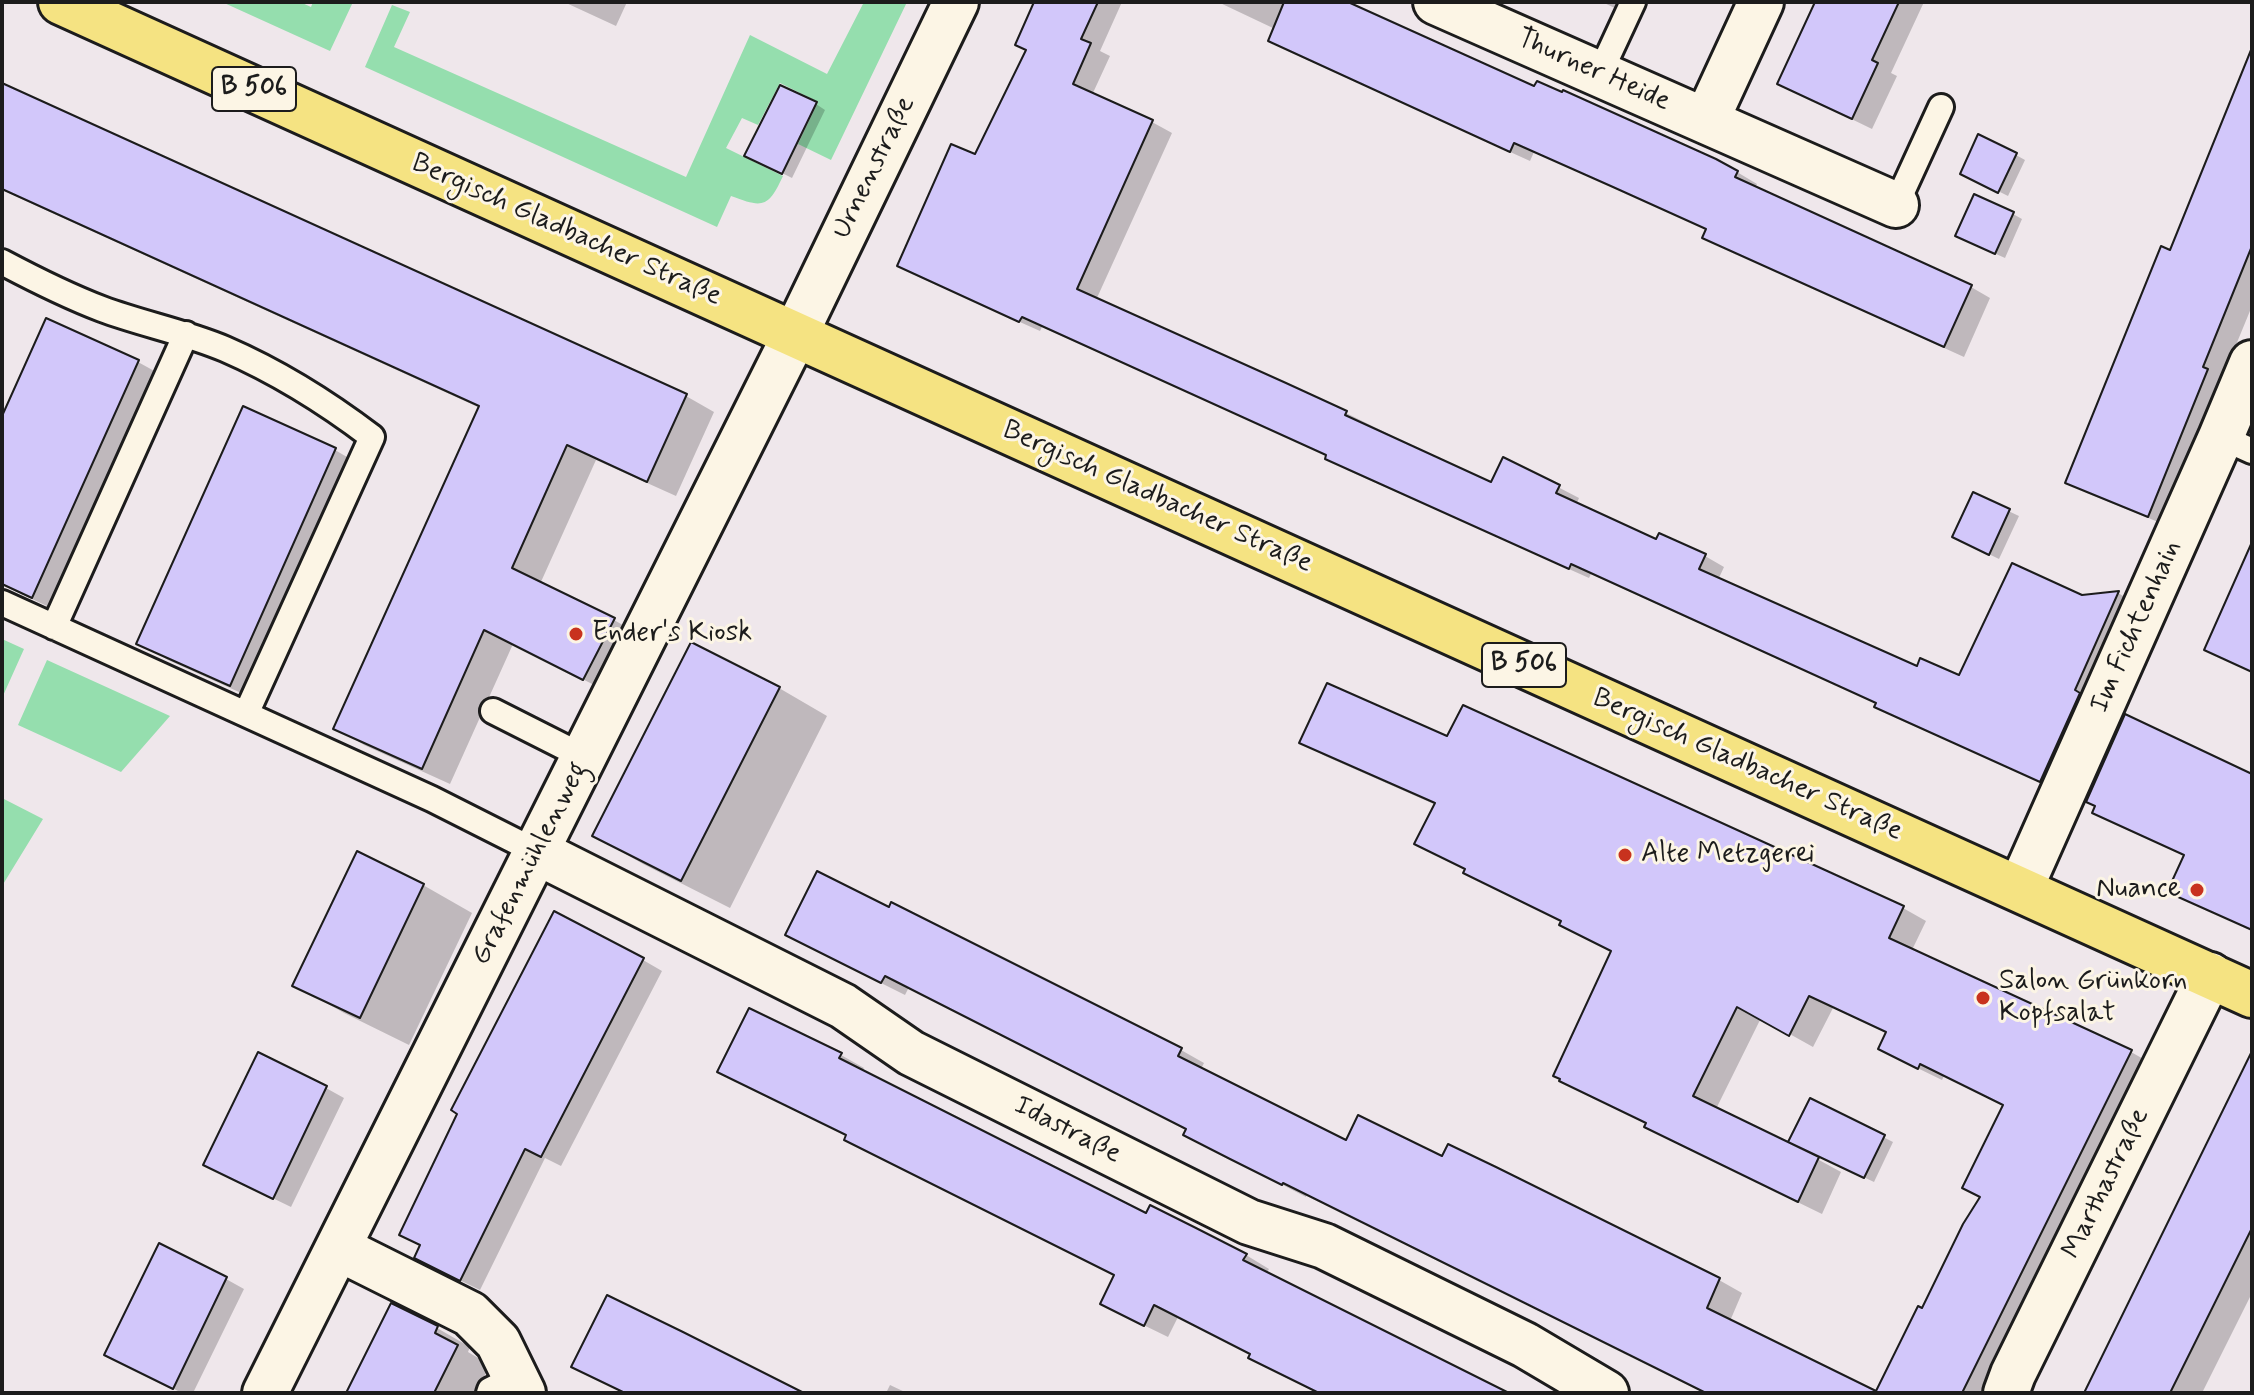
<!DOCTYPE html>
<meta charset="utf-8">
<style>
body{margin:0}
#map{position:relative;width:2254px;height:1395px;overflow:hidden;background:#efe7eb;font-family:Mynerve,sans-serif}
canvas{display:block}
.frame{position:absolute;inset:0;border:4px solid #1c1c1c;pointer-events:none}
</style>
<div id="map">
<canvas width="2254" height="1395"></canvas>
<div class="frame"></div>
</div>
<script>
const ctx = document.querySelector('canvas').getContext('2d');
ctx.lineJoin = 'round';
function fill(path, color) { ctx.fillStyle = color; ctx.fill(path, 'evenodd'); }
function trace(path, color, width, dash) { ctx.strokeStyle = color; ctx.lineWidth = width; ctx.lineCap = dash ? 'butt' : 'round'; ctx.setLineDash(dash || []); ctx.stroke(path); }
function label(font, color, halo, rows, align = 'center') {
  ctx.font = font + ' Mynerve,sans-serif'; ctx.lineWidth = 6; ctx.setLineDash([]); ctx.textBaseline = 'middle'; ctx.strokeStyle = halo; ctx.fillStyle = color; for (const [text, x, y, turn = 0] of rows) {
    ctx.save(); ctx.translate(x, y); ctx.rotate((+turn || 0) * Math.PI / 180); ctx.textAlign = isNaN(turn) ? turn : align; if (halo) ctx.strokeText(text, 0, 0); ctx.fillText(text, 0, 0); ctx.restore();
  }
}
const green = new Path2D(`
 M 222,2 L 300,2 L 311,7 L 313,2 L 353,2 L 330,51 Z
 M 864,2 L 907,2 L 831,160 L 798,144 L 818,102 L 780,83 L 758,125 L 742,118 L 726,148 L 783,176 C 768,208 763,208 731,196 L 717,227 L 365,67 L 392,5 L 410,12 L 394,47 L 686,177 L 750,35 L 827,74 Z
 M 2,639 L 24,649 L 2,698 Z
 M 47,660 L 170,716 L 121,772 L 18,725 Z
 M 2,798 L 43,819 L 2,886 Z`);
const shadow = new Path2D(`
 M 564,2 L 627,2 L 616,26 Z
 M 1036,2 L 1122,2 L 1100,51 L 1110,56 L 1092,95 L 1152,122 L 1172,133 L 1096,300 L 1346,413 L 1492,485 L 1504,459 L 1579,498 L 1576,505 L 1657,542 L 1705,556 L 1724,567 L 1718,580 L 1918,668 L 1960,678 L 2081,597 L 2118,593 L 2137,604 L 2061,791 L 1896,718 L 1876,706 L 1877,704 L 1591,574 L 1589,578 L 1347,470 L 1328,458 L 1328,456 L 1042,327 L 1040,331 L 919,277 L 899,265 L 976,157 L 1028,51 Z
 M 1218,2 L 1345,2 L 1535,89 L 1737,172 L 1757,184 L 1755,188 L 1971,287 L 1990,298 L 1964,357 L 1724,248 L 1705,237 L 1707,230 L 1635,197 L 1534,152 L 1530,161 L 1290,52 L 1270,41 L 1275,29 Z
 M 1602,2 L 1643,2 L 1634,17 Z
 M 1824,2 L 1924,2 L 1891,73 L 1897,76 L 1872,129 L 1800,94 Z
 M 2252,52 L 2252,306 L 2222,379 L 2168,526 L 2087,493 L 2068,482 L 2171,252 Z
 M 2,85 L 686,396 L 714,412 L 676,496 L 596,460 L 540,584 L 614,620 L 642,636 L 612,694 L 513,644 L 450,784 L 364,745 L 336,728 L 480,408 L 2,190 Z
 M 816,104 L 825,110 L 792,178 L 756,160 Z
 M 2016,155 L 2025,160 L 2008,196 L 1972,178 Z
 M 2013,214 L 2022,219 L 2005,258 L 1967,241 Z
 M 138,362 L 167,378 L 62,613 L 2,585 L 2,421 Z
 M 244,409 L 335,450 L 364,467 L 259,701 L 168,660 L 139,643 Z
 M 1974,495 L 2019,516 L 1999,559 L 1964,542 Z
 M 779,688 L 827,716 L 730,908 L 643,864 L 595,836 Z
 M 1464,708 L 1903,908 L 1926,921 L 1912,950 L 2131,1052 L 2154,1065 L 1992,1393 L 1878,1393 L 1923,1311 L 1982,1197 L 2005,1106 L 1944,1076 L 1942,1080 L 1903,1061 L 1887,1033 L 1833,1008 L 1813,1047 L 1761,1018 L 1716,1109 L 1789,1145 L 1811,1101 L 1893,1142 L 1874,1182 L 1821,1157 L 1819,1160 L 1841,1172 L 1822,1214 L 1670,1140 L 1647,1126 L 1648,1124 L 1562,1080 L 1613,952 L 1563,922 L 1489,886 L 1466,873 L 1467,870 L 1439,856 L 1436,805 L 1325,756 L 1302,743 L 1448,739 Z
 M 2252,776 L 2252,931 L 2170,891 L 2186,856 L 2114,824 L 2095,812 Z
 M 358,854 L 423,885 L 472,913 L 409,1045 L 344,1013 L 295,985 Z
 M 892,905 L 1181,1050 L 1204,1063 L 1201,1069 L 1347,1142 L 1443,1159 L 1449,1146 L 1719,1280 L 1742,1293 L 1730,1321 L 1876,1393 L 1706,1393 L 1307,1194 L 1306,1197 L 1256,1171 L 1188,1129 L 909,987 L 905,995 L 811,948 L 890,910 Z
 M 643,960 L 662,971 L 561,1166 L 545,1158 L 480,1290 L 435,1268 L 422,1246 L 460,1113 Z
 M 841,1055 L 864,1068 L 862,1072 L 1146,1216 L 1246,1255 L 1269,1269 L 1266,1274 L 1505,1393 L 1319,1393 L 1273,1370 L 1250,1357 L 1252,1354 L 1178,1317 L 1168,1337 L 1125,1316 L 1116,1276 L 848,1136 L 743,1084 Z
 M 326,1088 L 344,1098 L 291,1207 L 223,1174 Z
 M 2252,1103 L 2252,1293 L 2202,1393 L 2086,1393 Z
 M 226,1279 L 244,1289 L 193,1393 L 182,1393 L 124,1364 Z
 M 437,1328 L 470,1347 L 468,1352 L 490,1365 L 476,1393 L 348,1393 Z
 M 890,1385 L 907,1393 L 886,1393 Z`);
const building = new Path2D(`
 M 1034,2 L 1098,2 L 1081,39 L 1091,43 L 1073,84 L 1153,120 L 1077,289 L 1286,383 L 1347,411 L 1345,415 L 1491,482 L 1503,457 L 1560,485 L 1556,493 L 1656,539 L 1659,533 L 1706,554 L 1699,569 L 1917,666 L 1920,658 L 1959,675 L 2012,563 L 2082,595 L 2119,591 L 2075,690 L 2080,693 L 2040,782 L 1874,707 L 1876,703 L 1571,564 L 1569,569 L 1325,459 L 1326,455 L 1022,317 L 1019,322 L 897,266 L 951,144 L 975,154 L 1026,50 L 1015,45 Z
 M 1284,2 L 1348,2 L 1534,86 L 1537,81 L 1562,92 L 1563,90 L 1716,159 L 1738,171 L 1735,177 L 1972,285 L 1944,347 L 1702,238 L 1706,229 L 1613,187 L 1514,143 L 1510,152 L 1268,41 Z
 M 1815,2 L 1899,2 L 1872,60 L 1878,63 L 1852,119 L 1777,84 Z
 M 2251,50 L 2252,246 L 2203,367 L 2208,369 L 2148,517 L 2065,483 L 2161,246 L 2170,250 Z
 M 2,83 L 687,394 L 647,482 L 567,445 L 512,568 L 615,618 L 583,680 L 484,630 L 422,769 L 333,729 L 479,406 L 2,189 Z
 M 780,85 L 817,102 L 782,174 L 744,156 Z
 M 1978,134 L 2017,153 L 1998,193 L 1960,174 Z
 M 1974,194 L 2014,212 L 1995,254 L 1955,236 Z
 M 46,318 L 139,360 L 32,598 L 2,584 L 2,416 Z
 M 243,406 L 336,448 L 230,686 L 136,644 Z
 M 1973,492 L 2010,509 L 1989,555 L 1952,537 Z
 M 2252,542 L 2252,672 L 2204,650 Z
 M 691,642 L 780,687 L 681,881 L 592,836 Z
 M 1327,683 L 1447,736 L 1463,705 L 1904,906 L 1889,938 L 2132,1050 L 1962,1393 L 1706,1393 L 1283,1183 L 1282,1185 L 1230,1159 L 1183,1135 L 1186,1129 L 885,976 L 881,983 L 785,935 L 817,871 L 889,907 L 891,902 L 1182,1048 L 1178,1056 L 1346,1140 L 1358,1115 L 1442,1156 L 1448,1144 L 1496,1167 L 1720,1278 L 1707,1308 L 1876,1391 L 1918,1306 L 1922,1308 L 1963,1224 L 1980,1197 L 1962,1188 L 2003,1105 L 1920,1064 L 1918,1069 L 1878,1049 L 1886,1032 L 1809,996 L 1789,1036 L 1737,1007 L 1693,1096 L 1819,1157 L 1798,1202 L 1644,1127 L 1646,1123 L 1559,1081 L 1560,1079 L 1553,1076 L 1611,951 L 1559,925 L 1561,921 L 1463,873 L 1465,869 L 1414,844 L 1435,803 L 1299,743 Z
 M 2125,714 L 2252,774 L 2252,930 L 2167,892 L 2184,855 L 2092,813 L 2095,806 L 2086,802 Z
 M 357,851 L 424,884 L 360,1018 L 292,986 Z
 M 554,911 L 644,958 L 541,1157 L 525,1149 L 460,1281 L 414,1258 L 420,1245 L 399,1235 L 457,1114 L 451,1110 Z
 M 749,1008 L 842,1053 L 839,1058 L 1146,1213 L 1150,1205 L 1194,1227 L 1247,1254 L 1243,1260 L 1509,1393 L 1319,1393 L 1248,1358 L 1250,1354 L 1154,1305 L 1144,1326 L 1100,1304 L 1114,1275 L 844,1140 L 846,1135 L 717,1072 Z
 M 2252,1051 L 2252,1228 L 2170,1393 L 2084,1393 Z
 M 258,1052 L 327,1086 L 273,1199 L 203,1165 Z
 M 1810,1098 L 1885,1135 L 1864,1178 L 1788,1142 Z
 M 159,1243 L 227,1277 L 173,1389 L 104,1355 Z
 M 607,1295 L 683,1332 L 804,1393 L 625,1393 L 571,1367 Z
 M 391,1303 L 438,1326 L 435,1333 L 458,1345 L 434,1393 L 346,1393 Z`);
const service = new Path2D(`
 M 1600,73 L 1633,2
 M 1896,205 L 1941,107
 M 2,262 C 34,279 68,296 102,309 C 142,324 185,332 225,349 C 278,372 326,402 372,437 L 246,714
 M 2221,437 L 2252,451
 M 2,603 L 432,799 L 537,852
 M 54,627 L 186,334
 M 493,711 L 584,757
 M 489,1393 L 490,1390 L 514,1378`);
const minor = new Path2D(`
 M 1436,2 L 1896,205
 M 1706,121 L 1761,2
 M 537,852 L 843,1006 L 911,1053 L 1249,1222 L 1324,1246 L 1525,1345 L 1606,1393
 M 2020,889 L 2221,437 L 2252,363
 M 338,1248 L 470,1314 L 498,1342 L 523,1393
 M 265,1393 L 795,335 L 956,2
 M 2006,1393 L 2013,1374 L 2210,975`);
const primary = new Path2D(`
 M 61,2 L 2252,995`);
const markers = [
 [576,634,8,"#c8321e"],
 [1625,855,8,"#c8321e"],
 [2197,890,8,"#c8321e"],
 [1983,998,8,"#c8321e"]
];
const shields = [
 [254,89,84],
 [1524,665,84]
];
const shieldNames = [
 ["B 506",254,89],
 ["B 506",1524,665]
];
const streetNames = [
 ["Thurner Heide",1593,71,24],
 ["Urnenstraße",875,168,-64],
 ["Bergisch Gladbacher Straße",566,231,24],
 ["Bergisch Gladbacher Straße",1157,498,24],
 ["Im Fichtenhain",2137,627,-66],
 ["Bergisch Gladbacher Straße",1747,766,24],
 ["Grafenmühlenweg",531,864,-63],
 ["Idastraße",1067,1131,27],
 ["Marthastraße",2107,1184,-64]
];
const poiNames = [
 ["Ender's Kiosk",592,634],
 ["Alte Metzgerei",1641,855],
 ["Nuance",2181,890,"right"],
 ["Salon Grünkorn",1999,982],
 ["Kopfsalat",1999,1014]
];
fill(green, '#95deae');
fill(shadow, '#0003');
fill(building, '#d2c7fa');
trace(building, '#1c1c1c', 2);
trace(service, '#1c1c1c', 30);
trace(minor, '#1c1c1c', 50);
trace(primary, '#1c1c1c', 50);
trace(service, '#fcf5e5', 24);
trace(minor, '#fcf5e5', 44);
trace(primary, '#f5e382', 44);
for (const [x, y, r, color] of markers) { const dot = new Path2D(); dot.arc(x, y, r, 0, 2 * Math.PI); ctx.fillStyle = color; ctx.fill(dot); trace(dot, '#fcf5e5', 3); }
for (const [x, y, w] of shields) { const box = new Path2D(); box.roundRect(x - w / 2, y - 22, w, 44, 6); ctx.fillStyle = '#fcf5e5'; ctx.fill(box); trace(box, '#1c1c1c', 2); }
label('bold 26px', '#1c1c1c', null, shieldNames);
label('28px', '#1c1c1c', '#fcf5e5', streetNames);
label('28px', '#1c1c1c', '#fcf5e5', poiNames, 'left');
</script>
